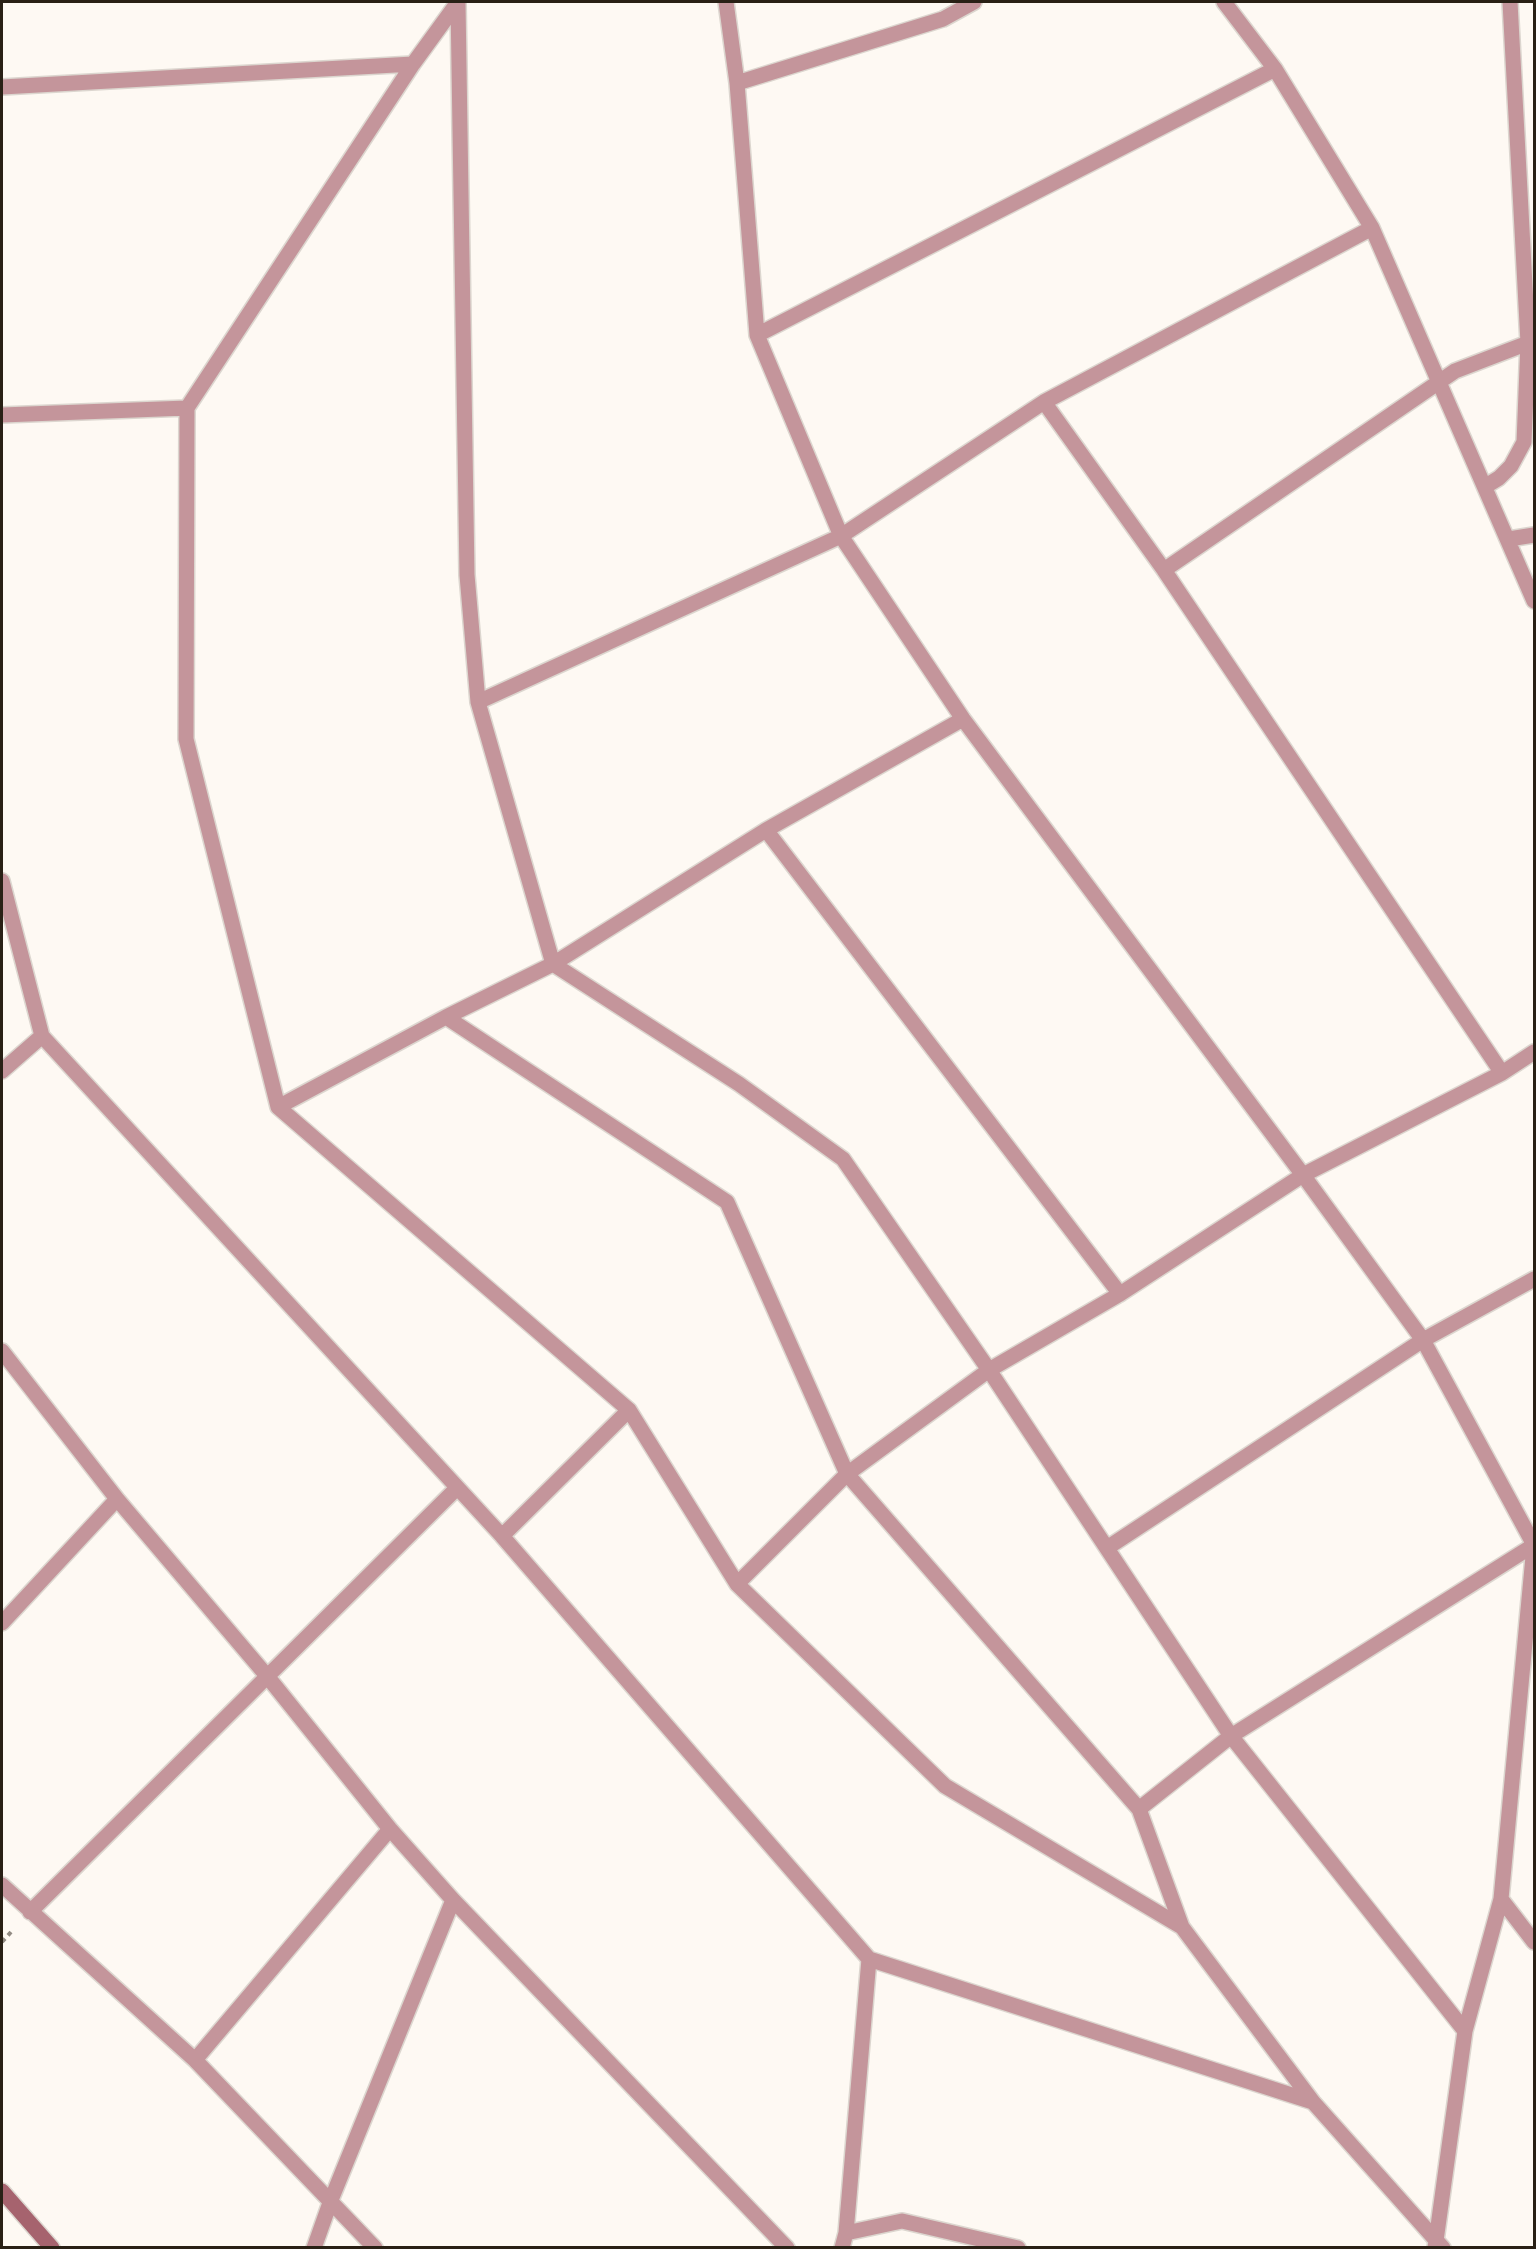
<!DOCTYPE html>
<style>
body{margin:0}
#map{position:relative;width:1536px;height:2249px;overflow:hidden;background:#fef9f3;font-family:Figtree,sans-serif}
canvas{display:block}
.frame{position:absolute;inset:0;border:3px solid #292015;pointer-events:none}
</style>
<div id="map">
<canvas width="1536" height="2249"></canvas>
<div class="frame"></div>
</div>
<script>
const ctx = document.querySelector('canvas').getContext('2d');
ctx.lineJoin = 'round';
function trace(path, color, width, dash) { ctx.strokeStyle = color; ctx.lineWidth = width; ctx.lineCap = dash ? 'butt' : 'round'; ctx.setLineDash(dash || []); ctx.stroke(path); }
const path = new Path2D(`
 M 2,1942 L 11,1932`);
const street = new Path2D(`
 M 458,2 L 413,64 L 187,408 L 186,739 L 278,1107 L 629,1410 L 737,1584 L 945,1786 L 1182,1927 L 1313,2102 L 1443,2248
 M 726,2 L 737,83 L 757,335 L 841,536 L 963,719 L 1303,1175 L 1423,1340 L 1534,1545
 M 1224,2 L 1275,69 L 1372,228 L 1534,601
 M 458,3 L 467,575 L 478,702 L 553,964 L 739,1084 L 843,1159 L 989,1370 L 1231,1736 L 1465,2031
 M 737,83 L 943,19 L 974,2
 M 2,87 L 413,64
 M 757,335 L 1275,69
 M 1044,402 L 1164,570 L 1502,1073
 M 2,415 L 187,408
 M 1486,486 L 1499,478 L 1511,466 L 1524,442 L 1528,343 L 1510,2
 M 1509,539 L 1534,535
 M 1164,570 L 1455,371 L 1528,343
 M 478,702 L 841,536 L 1044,402 L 1372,228
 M 766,830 L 1120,1294
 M 2,881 L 42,1036 L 502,1536 L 869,1959 L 1313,2102
 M 446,1017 L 727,1202 L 847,1474 L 1139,1809
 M 2,1071 L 42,1036
 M 278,1107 L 446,1017 L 553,964 L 766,830 L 963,719
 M 2,1351 L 117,1499 L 267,1676 L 390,1829 L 453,1900 L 787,2248
 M 502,1536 L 629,1410
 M 1107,1548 L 1423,1340 L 1534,1279
 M 737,1584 L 847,1474 L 989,1370 L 1120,1294 L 1303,1175 L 1502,1073 L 1534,1052
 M 2,1623 L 117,1499
 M 2,1885 L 195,2060 L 375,2248
 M 1501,1899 L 1534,1942
 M 30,1912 L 457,1488
 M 1182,1927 L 1139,1809 L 1231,1736 L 1534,1545
 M 195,2060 L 390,1829
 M 846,2233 L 869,1959
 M 314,2248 L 331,2200 L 453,1900
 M 842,2248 L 846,2233 L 902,2221 L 1018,2248
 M 1435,2248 L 1465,2031 L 1501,1899 L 1534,1546`);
const secondary = new Path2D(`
 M 2,2191 L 52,2248`);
trace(street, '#dcd6cf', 18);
trace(secondary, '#dcd6cf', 18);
trace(path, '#928b83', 4, [4.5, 4.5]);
trace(street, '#c4959b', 15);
trace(secondary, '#a6636e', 15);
</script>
